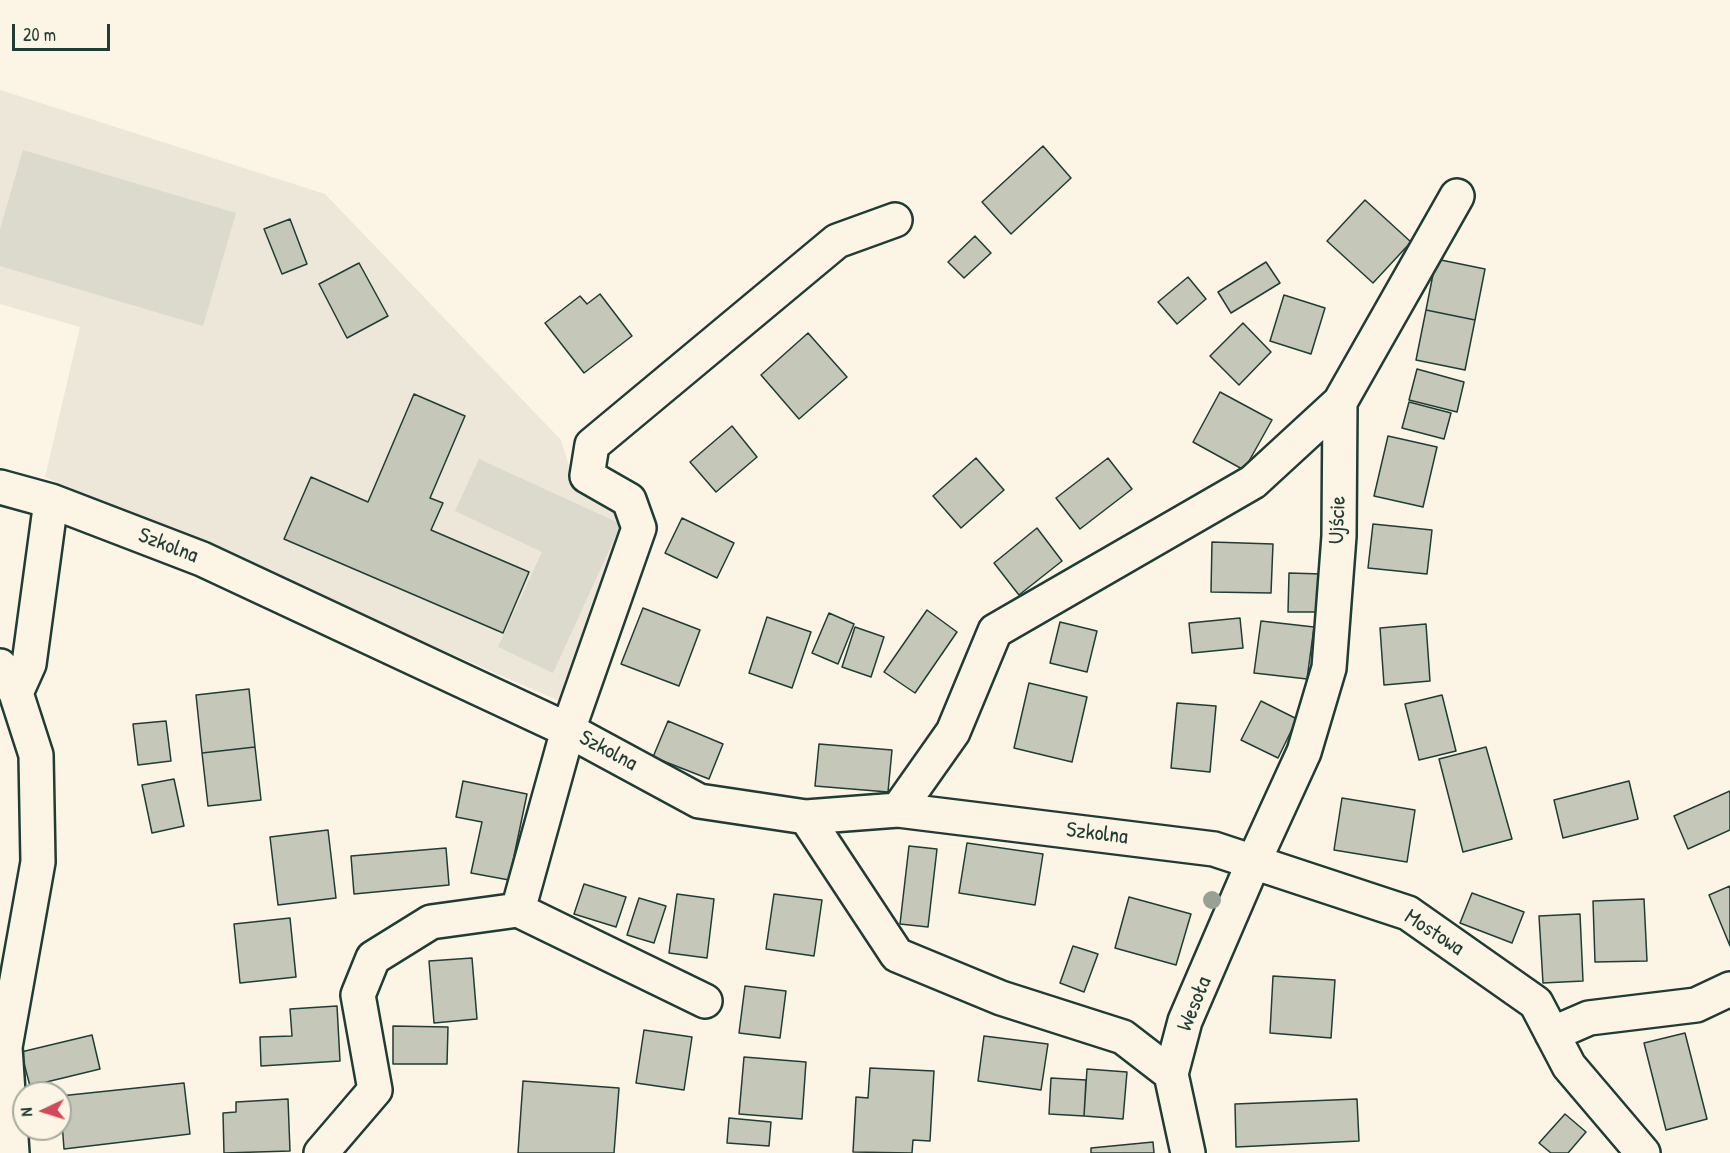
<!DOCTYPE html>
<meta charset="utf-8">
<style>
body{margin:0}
#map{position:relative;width:1730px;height:1153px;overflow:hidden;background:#fcf5e5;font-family:"Patrick Hand",sans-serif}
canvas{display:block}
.north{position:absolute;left:12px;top:1081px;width:60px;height:60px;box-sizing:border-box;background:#fcf5e5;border:2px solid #a4ab9e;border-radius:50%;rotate:266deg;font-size:16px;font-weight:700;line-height:24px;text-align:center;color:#1f3d34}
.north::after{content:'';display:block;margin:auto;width:21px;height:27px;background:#d1495b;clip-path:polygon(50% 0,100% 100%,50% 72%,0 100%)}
.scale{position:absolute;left:12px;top:24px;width:98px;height:27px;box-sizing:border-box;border:3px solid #1f3d34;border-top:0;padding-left:8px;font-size:18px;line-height:21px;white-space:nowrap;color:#1f3d34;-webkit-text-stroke:4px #fcf5e5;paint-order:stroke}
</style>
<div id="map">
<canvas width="1730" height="1153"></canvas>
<div class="north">N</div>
<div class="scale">20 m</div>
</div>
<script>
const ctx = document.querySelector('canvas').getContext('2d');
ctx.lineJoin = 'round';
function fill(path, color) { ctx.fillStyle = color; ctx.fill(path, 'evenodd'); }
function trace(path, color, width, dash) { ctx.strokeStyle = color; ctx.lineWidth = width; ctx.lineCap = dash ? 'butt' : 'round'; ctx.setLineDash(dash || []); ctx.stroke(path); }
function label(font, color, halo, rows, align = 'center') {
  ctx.font = font + ' "Patrick Hand",sans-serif'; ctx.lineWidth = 5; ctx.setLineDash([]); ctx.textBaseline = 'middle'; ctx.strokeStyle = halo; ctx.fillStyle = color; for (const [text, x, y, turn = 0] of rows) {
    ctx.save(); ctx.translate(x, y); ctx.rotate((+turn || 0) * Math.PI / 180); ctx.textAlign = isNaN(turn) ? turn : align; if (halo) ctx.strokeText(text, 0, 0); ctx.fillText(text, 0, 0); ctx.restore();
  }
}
const built = new Path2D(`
 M 0,90 L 325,194 L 561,440 L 575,486 L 658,523 L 594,716 L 45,477 L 80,327 L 0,304 Z`);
const green = new Path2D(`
 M 23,150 L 236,213 L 203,326 L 0,266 L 0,229 Z
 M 479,459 L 621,524 L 553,673 L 498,647 L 542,552 L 455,511 Z`);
const building = new Path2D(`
 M 1043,146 L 1071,178 L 1011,234 L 982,202 Z
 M 1365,200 L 1411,242 L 1373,283 L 1327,241 Z
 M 290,219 L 307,264 L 282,274 L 264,229 Z
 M 975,236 L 991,253 L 964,278 L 948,262 Z
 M 1436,259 L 1485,269 L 1475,320 L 1426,310 Z
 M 1266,262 L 1280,283 L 1231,313 L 1218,292 Z
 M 359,263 L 388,316 L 347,338 L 319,284 Z
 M 1188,277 L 1206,299 L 1177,324 L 1158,302 Z
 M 600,294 L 632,336 L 584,373 L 545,323 L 580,296 L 587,304 Z
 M 1284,295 L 1325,308 L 1311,354 L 1270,341 Z
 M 1426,310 L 1475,320 L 1465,370 L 1416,360 Z
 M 1243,323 L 1271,352 L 1239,385 L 1210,356 Z
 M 808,333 L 847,377 L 799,419 L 761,375 Z
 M 1417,369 L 1464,382 L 1457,412 L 1409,400 Z
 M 1220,392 L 1272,420 L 1244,470 L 1193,442 Z
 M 414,394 L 465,416 L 430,498 L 443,503 L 431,530 L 529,572 L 503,633 L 284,539 L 311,477 L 368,502 Z
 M 1409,402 L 1451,413 L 1444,439 L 1402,428 Z
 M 732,426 L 757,457 L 716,492 L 690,462 Z
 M 1388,436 L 1437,447 L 1423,507 L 1374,496 Z
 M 976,458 L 1004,490 L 961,528 L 933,496 Z
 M 1108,458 L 1132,489 L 1080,529 L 1056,498 Z
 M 682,518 L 734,543 L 717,578 L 665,553 Z
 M 1373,524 L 1432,530 L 1427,574 L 1368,568 Z
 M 1037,528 L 1062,561 L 1019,595 L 994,563 Z
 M 1212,542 L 1273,544 L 1271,593 L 1211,592 Z
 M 1289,573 L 1322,574 L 1321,612 L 1288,612 Z
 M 643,608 L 700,630 L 679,686 L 621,664 Z
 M 927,610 L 957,632 L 915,693 L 884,672 Z
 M 829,613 L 854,624 L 838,664 L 812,653 Z
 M 767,617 L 811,632 L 792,688 L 749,673 Z
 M 1240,618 L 1243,648 L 1192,653 L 1189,623 Z
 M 1261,621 L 1314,627 L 1307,679 L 1254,673 Z
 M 1060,622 L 1097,631 L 1087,672 L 1050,663 Z
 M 1426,624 L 1430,681 L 1384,685 L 1380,628 Z
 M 855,627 L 884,637 L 871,677 L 842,667 Z
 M 1029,683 L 1087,697 L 1072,762 L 1014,748 Z
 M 249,689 L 255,747 L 202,753 L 196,695 Z
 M 1442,695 L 1456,751 L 1419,760 L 1405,704 Z
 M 1261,701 L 1297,719 L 1278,758 L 1241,740 Z
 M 1177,703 L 1216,706 L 1210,772 L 1171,768 Z
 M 166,721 L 171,761 L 138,765 L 133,724 Z
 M 668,721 L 723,744 L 709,779 L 653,757 Z
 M 819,744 L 892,750 L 888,792 L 815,786 Z
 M 255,747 L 261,800 L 208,806 L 202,753 Z
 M 1486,747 L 1512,839 L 1463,852 L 1439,759 Z
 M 174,779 L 184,826 L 152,833 L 142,785 Z
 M 463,781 L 527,794 L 509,880 L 471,873 L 482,822 L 456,817 Z
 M 1629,781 L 1638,819 L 1563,838 L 1554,800 Z
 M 1730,791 L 1730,830 L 1688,849 L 1674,816 Z
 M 1342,798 L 1415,810 L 1407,862 L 1334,850 Z
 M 328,830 L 336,898 L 278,905 L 270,837 Z
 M 967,843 L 1043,854 L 1035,905 L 959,893 Z
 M 909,846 L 937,849 L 928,927 L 900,924 Z
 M 446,848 L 449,885 L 354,894 L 351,856 Z
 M 584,884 L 626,897 L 616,927 L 574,914 Z
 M 1730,886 L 1730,946 L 1709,895 Z
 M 1472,893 L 1524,912 L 1512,943 L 1460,923 Z
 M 677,894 L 714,899 L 707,958 L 669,953 Z
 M 774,894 L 822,900 L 814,956 L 766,949 Z
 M 1129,897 L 1191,914 L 1176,965 L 1115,948 Z
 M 639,898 L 666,906 L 654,943 L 627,935 Z
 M 1644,899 L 1647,961 L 1595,962 L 1593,901 Z
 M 1580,914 L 1583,981 L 1543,983 L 1539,916 Z
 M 290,918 L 296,977 L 240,983 L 234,924 Z
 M 1073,946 L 1098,954 L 1084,992 L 1060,983 Z
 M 472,958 L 477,1019 L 434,1023 L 429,961 Z
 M 1273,976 L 1335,980 L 1331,1038 L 1270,1033 Z
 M 745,986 L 786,991 L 780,1038 L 739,1033 Z
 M 337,1006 L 340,1061 L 261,1066 L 260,1037 L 292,1036 L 290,1009 Z
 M 393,1026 L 448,1027 L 447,1064 L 393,1064 Z
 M 644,1030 L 692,1037 L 684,1090 L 636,1083 Z
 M 1685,1033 L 1707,1119 L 1666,1130 L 1644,1043 Z
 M 92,1035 L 100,1069 L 30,1086 L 21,1052 Z
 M 984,1036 L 1048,1044 L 1041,1090 L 978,1081 Z
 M 744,1057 L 806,1062 L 802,1119 L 739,1114 Z
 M 870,1068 L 934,1071 L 930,1141 L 913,1140 L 912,1153 L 853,1152 L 856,1097 L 868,1098 Z
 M 1087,1069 L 1127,1072 L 1123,1119 L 1084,1116 Z
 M 1051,1078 L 1086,1080 L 1084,1116 L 1049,1114 Z
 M 523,1081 L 619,1088 L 614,1153 L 518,1153 Z
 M 184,1083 L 190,1134 L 64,1149 L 60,1096 Z
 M 288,1099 L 290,1151 L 224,1153 L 223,1113 L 236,1112 L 236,1102 Z
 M 1357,1099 L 1359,1141 L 1236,1147 L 1235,1104 Z
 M 1565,1114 L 1586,1132 L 1568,1153 L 1551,1153 L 1539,1143 Z
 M 729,1118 L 771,1122 L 769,1146 L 727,1143 Z
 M 1153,1142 L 1154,1153 L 1091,1153 L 1091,1148 Z`);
const minor = new Path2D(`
 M 0,487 L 51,501 L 202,559 L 568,730 L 699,801 L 806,817 L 898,810 L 1214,849 L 1408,913 L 1536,1003 L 1569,1066 L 1643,1153
 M 0,666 L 16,693 L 36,755 L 38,862 L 5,1047 L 12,1153
 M 16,693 L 29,664 L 51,501
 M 898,810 L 953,732 L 995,631 L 1253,482 L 1340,402
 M 806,817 L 897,955 L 1001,998 L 1123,1037 L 1171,1074
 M 518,910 L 705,1001
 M 1552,1034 L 1589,1018 L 1696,1005 L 1730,989
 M 321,1153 L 375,1090 L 358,995 L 373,958 L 431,922 L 518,910 L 568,730 L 639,528 L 629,500 L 587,476 L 592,445 L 837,241 L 895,220
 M 1188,1153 L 1171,1074 L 1185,1021 L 1254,861 L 1304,752 L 1329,668 L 1339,536 L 1340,402 L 1457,196`);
const trees = [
 [1212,900]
];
const streetNames = [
 ["Ujście",1338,520,-88],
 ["Szkolna",168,546,21],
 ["Szkolna",608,751,28],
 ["Szkolna",1097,834,7],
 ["Mostowa",1434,933,33],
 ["Wesoła",1195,1004,-68]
];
fill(built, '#ece7d8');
fill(green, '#dcdacc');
fill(building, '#c5c7b9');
trace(building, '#1f3d34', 1.5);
trace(minor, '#1f3d34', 38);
trace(minor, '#fcf5e5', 33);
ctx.fillStyle = '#97a194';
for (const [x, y] of trees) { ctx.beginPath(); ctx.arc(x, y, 9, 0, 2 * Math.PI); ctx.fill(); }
label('22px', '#1f3d34', '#fcf5e5', streetNames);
</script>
